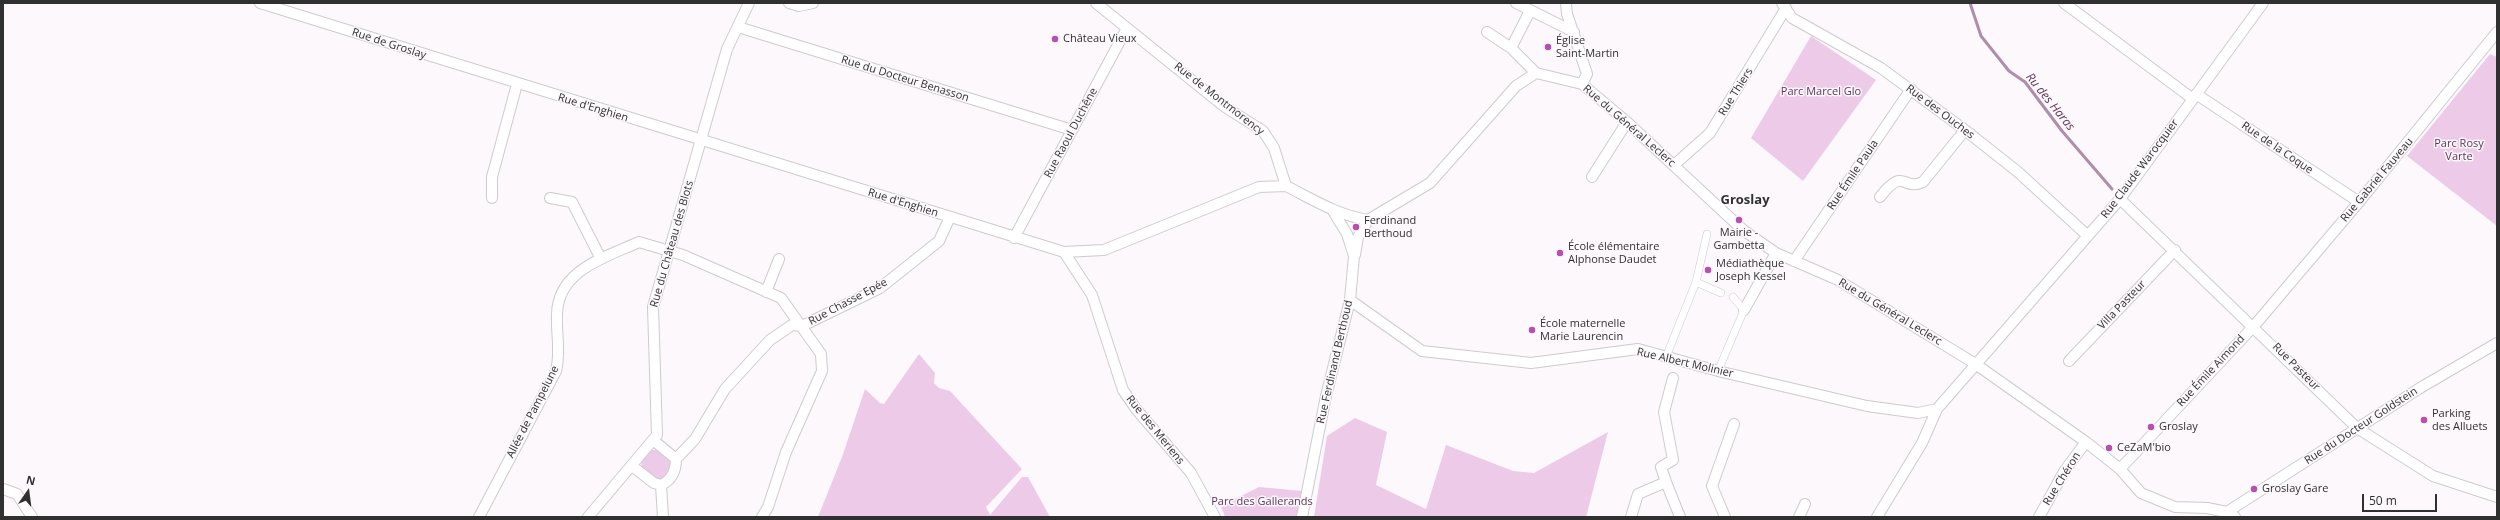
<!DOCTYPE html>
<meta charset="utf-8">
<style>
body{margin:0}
#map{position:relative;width:2500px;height:520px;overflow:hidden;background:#fcf8fb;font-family:"Open Sans",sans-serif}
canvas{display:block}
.frame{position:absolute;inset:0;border:4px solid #313031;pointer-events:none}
.north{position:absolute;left:8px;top:472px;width:40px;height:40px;-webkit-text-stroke:3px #fcf8fb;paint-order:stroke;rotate:14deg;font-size:11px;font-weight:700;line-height:16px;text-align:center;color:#313031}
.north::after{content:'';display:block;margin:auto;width:14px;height:18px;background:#313031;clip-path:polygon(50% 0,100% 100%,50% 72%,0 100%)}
.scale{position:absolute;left:2362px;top:494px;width:75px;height:18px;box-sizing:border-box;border:2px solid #313031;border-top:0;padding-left:5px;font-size:12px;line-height:14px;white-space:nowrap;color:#313031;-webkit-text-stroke:3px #fcf8fb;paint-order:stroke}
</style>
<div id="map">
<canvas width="2500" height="520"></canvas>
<div class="frame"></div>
<div class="north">N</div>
<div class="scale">50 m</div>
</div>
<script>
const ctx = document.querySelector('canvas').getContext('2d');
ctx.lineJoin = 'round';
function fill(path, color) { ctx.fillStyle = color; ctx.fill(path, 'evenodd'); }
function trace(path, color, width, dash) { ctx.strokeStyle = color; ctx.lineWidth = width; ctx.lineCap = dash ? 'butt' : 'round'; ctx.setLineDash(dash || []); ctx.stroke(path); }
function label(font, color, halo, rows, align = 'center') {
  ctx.font = font + ' "Open Sans",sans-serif'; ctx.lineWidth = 3; ctx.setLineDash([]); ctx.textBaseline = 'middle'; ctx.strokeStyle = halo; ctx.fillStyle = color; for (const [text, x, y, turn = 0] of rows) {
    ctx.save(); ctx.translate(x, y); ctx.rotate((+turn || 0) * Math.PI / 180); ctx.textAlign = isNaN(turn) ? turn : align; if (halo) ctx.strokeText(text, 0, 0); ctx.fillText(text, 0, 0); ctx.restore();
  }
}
const green = new Path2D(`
 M 1811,36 L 1876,80 L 1803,181 L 1751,138 Z
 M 2490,54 L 2497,57 L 2497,226 L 2407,156 Z
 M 919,354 L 935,373 L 934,383 L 939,388 L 950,391 L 1022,469 L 986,507 L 990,515 L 1022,477 L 1028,477 L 1050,517 L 818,517 L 842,457 L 865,389 L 880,403 L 884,404 Z
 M 1355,418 L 1387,432 L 1376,485 L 1426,509 L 1446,445 L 1513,471 L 1534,473 L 1608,432 L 1586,517 L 1314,517 L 1327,436 Z
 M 650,450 L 658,450 L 670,461 L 671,469 L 664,479 L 656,480 L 642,469 L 641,460 Z
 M 1259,487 L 1302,491 L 1297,517 L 1225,517 L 1221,506 Z`);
const stream = new Path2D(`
 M 1970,3 L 1981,36 L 2009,71 L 2025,82 L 2062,131 L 2112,189`);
const pedestrian = new Path2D(`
 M 1696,282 L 1721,293
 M 1666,357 L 1696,282 L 1707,234
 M 1718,371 L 1744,310 L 1733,297`);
const minor = new Path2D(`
 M 260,3 L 1064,252 L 1104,250 L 1259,187 L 1286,186
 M 789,3 L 799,6 L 813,3
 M 1096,3 L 1225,107 L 1263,131 L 1274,148 L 1286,186 C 1314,200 1337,215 1368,220 L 1430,183 L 1516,86 L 1536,73 L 1582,84 L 1627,122 L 1743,230 L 1776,253 L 1838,280 L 1974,363 L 2086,442 L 2120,469 L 2141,493 L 2175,507 L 2207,508 L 2227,512 L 2235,517
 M 1516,3 L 1574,32
 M 1566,3 L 1567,14 L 1587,74 L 1582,84
 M 1782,3 L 1792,18 L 1881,68 L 1965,130 L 2018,172 L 2088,236
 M 2064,3 L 2193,99
 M 1530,11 L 1511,48 L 1536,73
 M 738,27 L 1072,130
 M 1487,32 L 1511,48
 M 2196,94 L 2359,202
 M 1674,165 L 1710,133 L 1786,8
 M 1592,177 L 1627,122
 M 1880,197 C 1905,165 1902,192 1923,182 L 1965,130
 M 492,198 L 492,177 L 517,84
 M 550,198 L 572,202 L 601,259
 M 2120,199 L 2357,428 L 2433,476 L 2497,497
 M 1014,238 L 1127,28
 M 1064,252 L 1092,295 L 1123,390 L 1136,409 L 1191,473 L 1215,517
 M 1355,255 L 1358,237 L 1368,220
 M 1794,261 L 1911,89
 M 766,292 L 779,259
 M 1350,300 L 1422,351 L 1531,363 L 1638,349 L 1722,372 L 1867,406 L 1918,413 L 1937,409
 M 1744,310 L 1776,253
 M 2069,361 L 2175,250
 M 653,440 L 676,459
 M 632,466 L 654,483 L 661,485
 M 2120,469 L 2254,326 L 2359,202 L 2497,32
 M 1666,482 L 1661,467 L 1673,460 L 1664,412 L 1673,378
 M 3,489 L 17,494 L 32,517
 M 2227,512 L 2420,388 L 2497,343
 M 479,517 L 556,371 C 561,351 556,334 557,314 C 558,270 606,257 639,242 L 683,255 L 781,298 L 821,354 L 822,371 L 786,452 L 768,507 L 762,517
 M 588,517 L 657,435 L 653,307 L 727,49 L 749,3
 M 663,517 L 661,485 C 672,480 676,471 676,459 L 695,439 L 725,389 L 770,340 L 792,325 L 802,326 L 880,288 L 939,241 L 950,217
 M 1302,517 L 1326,396 L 1350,300 L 1354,256 L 1347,234 L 1333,211
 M 1631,517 L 1638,494 L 1666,482 L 1680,517
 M 1725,517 L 1712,486 L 1734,424
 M 1799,517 L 1805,504
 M 1877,517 L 1922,443 L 1937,409 L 2120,199 L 2263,3
 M 2039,517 L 2065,470 L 2086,442`);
const markers = [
 [1055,39,4,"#b74eb0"],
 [1548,47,4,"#b74eb0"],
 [1739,220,4,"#b74eb0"],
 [1356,227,4,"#b74eb0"],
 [1560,253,4,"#b74eb0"],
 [1708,270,4,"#b74eb0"],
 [1532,330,4,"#b74eb0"],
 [2424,420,4,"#b74eb0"],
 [2151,427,4,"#b74eb0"],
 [2109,448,4,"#b74eb0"],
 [2254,489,4,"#b74eb0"]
];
const poiNames = [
 ["Château Vieux",1063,39],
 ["Église",1556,41],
 ["Saint-Martin",1556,54],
 ["Ferdinand",1364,221],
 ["Berthoud",1364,234],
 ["Mairie -",1739,233,"center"],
 ["Gambetta",1739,246,"center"],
 ["École élémentaire",1568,247],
 ["Alphonse Daudet",1568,260],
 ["Médiathèque",1716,264],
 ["Joseph Kessel",1716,277],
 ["École maternelle",1540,324],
 ["Marie Laurencin",1540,337],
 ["Parking",2432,414],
 ["des Alluets",2432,427],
 ["Groslay",2159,427],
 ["CeZaM'bio",2117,448],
 ["Groslay Gare",2262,489]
];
const streetNames = [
 ["Rue de Groslay",389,44,18],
 ["Rue du Docteur Benasson",905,79,17],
 ["Rue Thiers",1736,92,-58],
 ["Rue de Montmorency",1219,99,38],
 ["Rue d'Enghien",593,108,17],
 ["Rue des Ouches",1940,112,37],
 ["Rue du Général Leclerc",1629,126,41],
 ["Rue Raoul Duchêne",1071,133,-62],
 ["Rue de la Coque",2277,148,34],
 ["Rue Claude Warocquier",2140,169,-53],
 ["Rue Émile Paula",1853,175,-56],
 ["Rue Gabriel Fauveau",2377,180,-50],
 ["Rue d'Enghien",903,203,17],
 ["Rue du Château des Blots",672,244,-74],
 ["Rue Chasse Epée",848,302,-28],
 ["Villa Pasteur",2122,305,-46],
 ["Rue du Général Leclerc",1890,312,31],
 ["Rue Ferdinand Berthoud",1335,362,-77],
 ["Rue Albert Molinier",1685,363,13],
 ["Rue Pasteur",2296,367,45],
 ["Rue Émile Aimond",2211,371,-47],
 ["Allée de Pampelune",533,412,-63],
 ["Rue du Docteur Goldstein",2361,426,-33],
 ["Rue des Meriens",1155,430,51],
 ["Rue Chéron",2062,479,-58]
];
const parkNames = [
 ["Parc Marcel Glo",1821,92],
 ["Parc Rosy",2459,144],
 ["Varte",2459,157],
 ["Parc des Gallerands",1262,502]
];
const waterNames = [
 ["Ru des Haras",2050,102,51]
];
const quarterNames = [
 ["Groslay",1745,200]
];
fill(green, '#eccae8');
trace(stream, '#ae8eaa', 3);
trace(pedestrian, '#cecbcd', 8);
trace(minor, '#cecbcd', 12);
trace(pedestrian, '#fff', 7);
trace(minor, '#fff', 10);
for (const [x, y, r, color] of markers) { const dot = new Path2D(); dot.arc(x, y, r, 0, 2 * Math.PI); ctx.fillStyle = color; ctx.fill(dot); trace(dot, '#fcf8fb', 1.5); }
label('11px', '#313031', '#fcf8fb', poiNames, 'left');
label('11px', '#313031', '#fcf8fb', streetNames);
label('11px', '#5f335b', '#fcf8fb', parkNames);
label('italic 12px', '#5d3259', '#fcf8fb', waterNames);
label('bold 13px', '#313031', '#fcf8fb', quarterNames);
</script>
